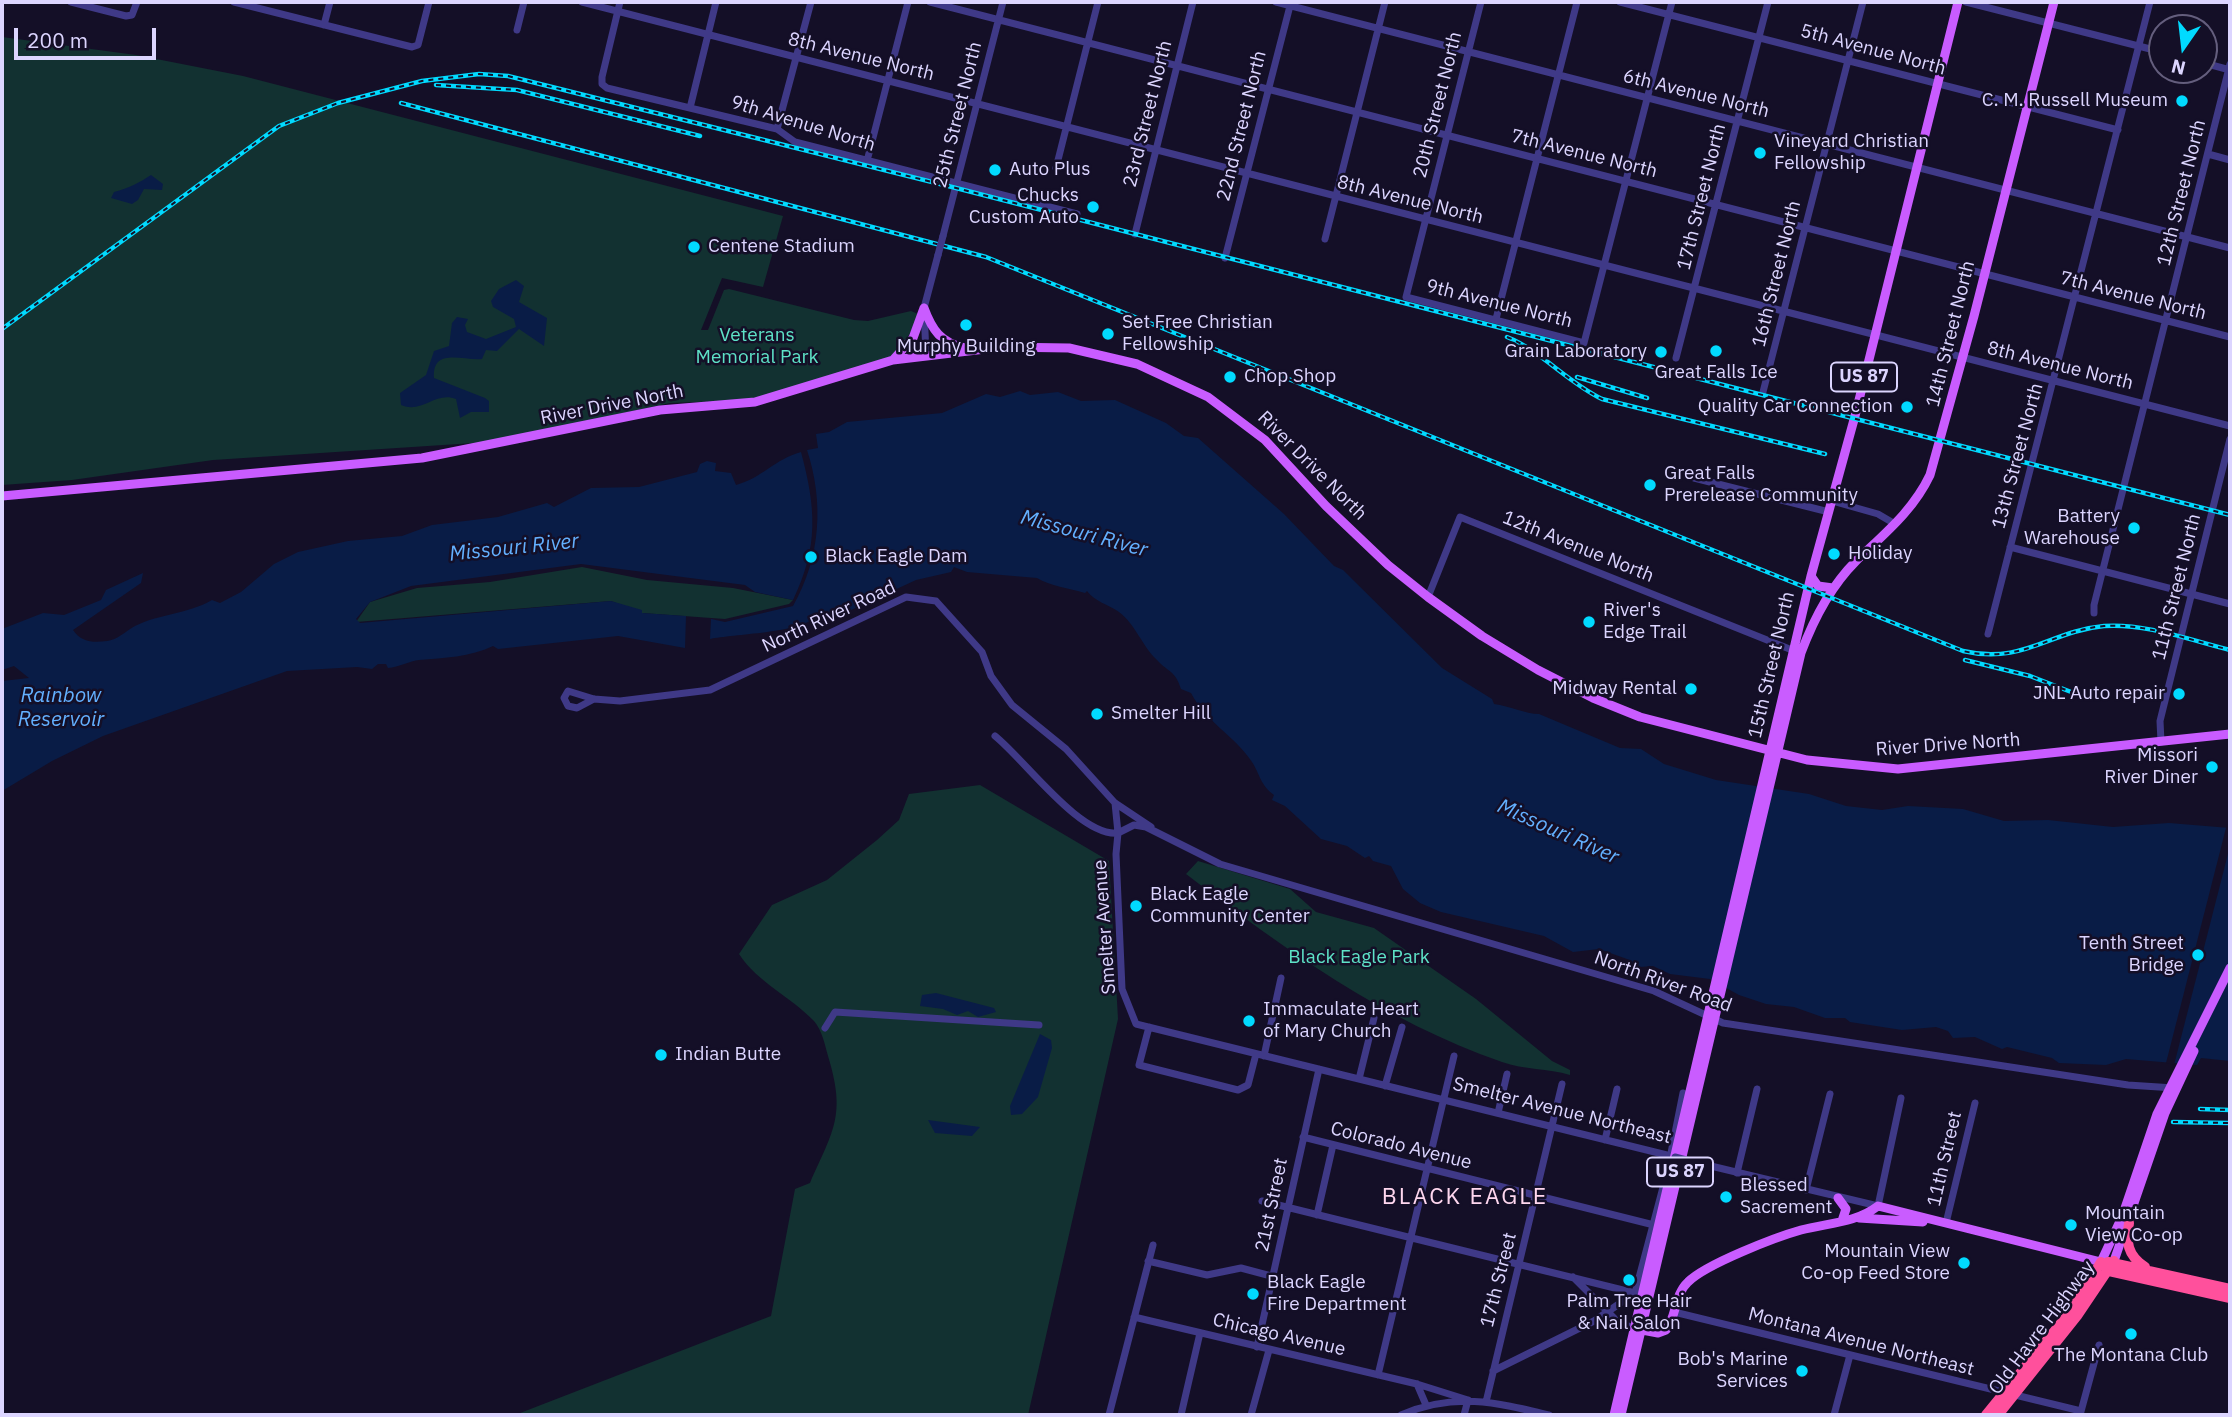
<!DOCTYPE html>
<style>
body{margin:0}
#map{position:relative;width:2232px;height:1417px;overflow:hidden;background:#140f27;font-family:"IBM Plex Sans",sans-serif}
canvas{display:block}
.frame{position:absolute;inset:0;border:4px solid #dcd5ff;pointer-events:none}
.north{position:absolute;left:2148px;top:14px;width:70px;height:70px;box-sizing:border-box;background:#140f27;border:2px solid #645e7d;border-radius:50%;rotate:194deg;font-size:19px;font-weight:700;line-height:28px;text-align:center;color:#dcd5ff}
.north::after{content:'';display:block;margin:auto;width:24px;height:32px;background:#01daff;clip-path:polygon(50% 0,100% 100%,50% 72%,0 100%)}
.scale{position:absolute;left:14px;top:28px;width:142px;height:32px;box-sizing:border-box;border:4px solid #dcd5ff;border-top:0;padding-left:9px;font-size:21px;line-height:24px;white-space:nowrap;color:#dcd5ff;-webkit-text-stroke:5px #140f27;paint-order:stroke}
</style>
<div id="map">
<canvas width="2232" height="1417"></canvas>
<div class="frame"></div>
<div class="north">N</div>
<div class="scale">200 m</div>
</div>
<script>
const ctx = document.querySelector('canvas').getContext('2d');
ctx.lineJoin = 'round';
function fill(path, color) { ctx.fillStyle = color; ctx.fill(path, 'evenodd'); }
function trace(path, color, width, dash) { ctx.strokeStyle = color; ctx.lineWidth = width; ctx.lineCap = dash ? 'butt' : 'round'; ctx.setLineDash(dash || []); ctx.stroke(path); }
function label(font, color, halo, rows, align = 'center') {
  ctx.font = font + ' "IBM Plex Sans",sans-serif'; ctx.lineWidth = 5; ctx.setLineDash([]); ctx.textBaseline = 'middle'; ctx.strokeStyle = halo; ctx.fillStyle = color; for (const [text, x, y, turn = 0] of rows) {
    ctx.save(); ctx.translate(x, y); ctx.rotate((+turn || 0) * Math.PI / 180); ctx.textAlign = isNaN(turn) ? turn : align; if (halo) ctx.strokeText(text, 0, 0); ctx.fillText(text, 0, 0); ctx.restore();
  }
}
const green = new Path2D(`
 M 2,37 L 136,55 L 243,76 L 783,216 L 763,287 L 722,278 L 701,330 L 708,330 L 724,290 L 729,289 L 854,320 L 868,321 L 911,311 L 918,314 C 911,334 904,347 887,359 L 750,400 L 670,403 L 489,442 L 213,460 L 72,480 L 2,485 Z
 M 582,567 L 647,580 L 733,588 L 793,600 L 789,604 L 725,619 L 642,613 L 611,601 L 356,622 L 370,602 L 417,588 L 490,582 Z
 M 980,785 L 1109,861 L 1118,1019 L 1028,1415 L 515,1415 L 771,1316 L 795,1189 L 810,1183 C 834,1129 846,1115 828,1056 C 825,1045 822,1030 814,1021 C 790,996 758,983 739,954 L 772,905 L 827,880 L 877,840 L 899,820 L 909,794 Z
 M 1198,861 L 1290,889 L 1316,912 L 1374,928 L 1476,999 L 1552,1061 L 1570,1070 L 1570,1075 C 1548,1068 1524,1070 1502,1062 C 1384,1021 1284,949 1186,874 Z`);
const water = new Path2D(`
 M 151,175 L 163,184 L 162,190 L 144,189 L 138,200 L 132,204 L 111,198 L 114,192 C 129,188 139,183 151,175 Z
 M 516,280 L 524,286 L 519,302 L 547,318 L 544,346 L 519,329 L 497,351 L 486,350 L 482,359 C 463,361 432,347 434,378 L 485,398 L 489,401 L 489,412 L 471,412 L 460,418 L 456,399 C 435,391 423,414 401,405 L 400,393 L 426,375 L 434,351 L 449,346 L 452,323 L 457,317 L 468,319 L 465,325 L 467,332 L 486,339 L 516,327 L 514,319 L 493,307 L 491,301 L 499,289 Z
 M 1020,391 L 1030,395 L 1058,392 L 1081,401 L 1115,400 L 1166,423 L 1184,436 L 1198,438 L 1284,514 L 1334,566 L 1343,570 L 1442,668 L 1492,699 L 1494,704 C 1510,706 1525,714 1539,714 L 1620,748 L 1641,749 L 1664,764 L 1716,780 L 1809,794 L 1846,806 L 1882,810 L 1908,806 L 1963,809 L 2004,821 L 2048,820 L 2113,827 L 2169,823 L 2230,828 L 2230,1061 L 2201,1058 L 2197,1065 L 2126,1059 L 2106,1065 L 2059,1063 L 2052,1058 L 2007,1047 L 2002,1049 L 1975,1037 L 1953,1038 L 1948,1031 L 1936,1027 L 1902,1030 L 1850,1022 L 1845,1018 L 1825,1018 L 1794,1007 L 1766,1004 L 1739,995 L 1710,979 L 1670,974 L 1653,966 L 1640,967 L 1627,959 L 1599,949 L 1573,952 L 1544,936 L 1441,912 L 1420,903 L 1403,889 L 1391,866 L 1373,861 L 1369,856 L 1365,858 L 1347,846 L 1321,839 L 1285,806 L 1272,800 L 1274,795 C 1260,785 1260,774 1252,762 C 1235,736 1206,722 1191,693 L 1181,689 C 1175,670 1169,673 1157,660 C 1142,646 1136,625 1119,612 C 1108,604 1095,602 1087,591 L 1085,593 C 1069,588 1050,586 1037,578 L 967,572 L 954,567 L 951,572 L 916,580 L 823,623 L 822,619 L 815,617 C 801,633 733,634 710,639 L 711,619 L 725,622 L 793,606 C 821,557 824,502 807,450 L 818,448 L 816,434 L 829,432 L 847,422 L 942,413 L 986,394 L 1000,397 Z
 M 801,452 C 816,508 819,546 793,600 L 755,592 L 745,585 L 581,564 L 411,586 L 370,602 L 356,619 L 360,623 L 611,601 L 642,610 L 642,613 L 686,616 L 685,648 L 618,636 L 498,649 L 493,646 C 470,657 444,658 419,660 C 410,661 399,667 388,668 L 386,664 L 378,664 L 372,669 L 357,667 L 287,671 L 103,736 L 52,761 L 2,791 L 2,681 L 29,678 L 14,666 L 2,670 L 2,629 L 43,613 L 64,615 L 101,600 L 106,590 L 143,573 L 141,583 L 73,630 C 81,642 93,643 107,641 C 117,640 126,631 135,626 C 159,614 188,614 212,600 L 220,603 L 241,592 L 274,564 L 298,552 L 348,541 L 402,536 L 432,525 L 498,517 L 547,503 L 554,507 L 591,488 L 639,487 L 697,472 L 700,464 L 707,461 L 716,463 L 715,471 L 731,473 L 736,485 C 762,478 775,459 801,452 Z
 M 936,993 L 994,1008 L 996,1012 L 978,1017 L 968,1011 L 957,1015 L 943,1009 L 920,1006 L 922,995 Z
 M 1040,1034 L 1051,1040 L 1052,1048 L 1038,1097 L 1022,1114 L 1011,1115 L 1010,1106 Z
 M 928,1120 L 980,1127 L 972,1136 L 935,1133 Z`);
const pier = new Path2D(`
 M 2227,824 L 2230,825 L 2230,846 L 2174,1065 L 2166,1063 Z`);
const minor = new Path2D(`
 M 71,2 L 126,16 L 132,15 L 137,2
 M 234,2 L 412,47 L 418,45 L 429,2
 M 582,2 L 2230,426
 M 620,2 L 602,77 L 602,84 L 607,88 L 777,129 L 795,142 L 1077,214
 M 930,2 L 2230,337
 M 1276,2 L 2230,248
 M 1481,2 L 1406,297 L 1584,343 L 1672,2
 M 1620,2 L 2118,130
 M 1966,2 L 2162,52
 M 324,25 L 330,2
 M 517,30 L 524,2
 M 2204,63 L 2230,70
 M 690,108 L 716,2
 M 777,129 L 811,2
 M 2208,154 L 2230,160
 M 867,161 L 908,2
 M 1056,168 L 1098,2
 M 1135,234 L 1193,2
 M 943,236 L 1003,2
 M 1325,239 L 1385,2
 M 1225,258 L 1291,2
 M 1496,319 L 1577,2
 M 926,355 L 924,308 L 938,255
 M 1676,358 L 1768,2
 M 1763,392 L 1863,2
 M 1694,478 L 1829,512
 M 1832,501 L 1878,514 L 1895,524
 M 2010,547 L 2230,604
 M 1428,597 L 1460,517 L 1797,652
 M 2094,613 L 2094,605 L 2230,64
 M 1988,634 L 2150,2
 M 594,699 L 577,708 L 568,706 L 564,698 L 568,691 L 594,699 L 620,701 L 710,690 L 906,597 L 936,601 L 982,652 L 991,676 L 1012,705 L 1066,749 L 1115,803 L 1151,827
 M 995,736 C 1025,760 1080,837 1118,833 L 1115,803
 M 2161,742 L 2160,721 L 2230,439
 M 1149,1027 L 1139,1065 L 1238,1090 L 1248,1085 L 1256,1054
 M 825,1028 L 835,1012 L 1039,1025
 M 1264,1056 L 1281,978
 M 1359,1079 L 1374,1018
 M 1385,1086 L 1402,1027
 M 1498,1113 L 1507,1074
 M 1303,1137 L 1654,1225
 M 1605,1140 L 1617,1089
 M 1675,1157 L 1136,1024 L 1122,989 L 1116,854 L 1118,833 L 1134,825 L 1146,827 L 1220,864 L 1654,991 L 1723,1023 L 2128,1085 L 2174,1088
 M 1670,1158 L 1683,1093
 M 1690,1161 L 1878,1206 L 1901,1098
 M 1737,1173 L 1757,1089
 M 1806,1190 L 1830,1094
 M 1262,1201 L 1635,1293
 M 1317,1215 L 1333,1145
 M 1946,1223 L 1975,1103
 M 1148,1261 L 1207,1275 L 1241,1268 L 1301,1284
 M 1573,1277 L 1618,1322 L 1636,1329
 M 1674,1312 L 2081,1411
 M 1134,1317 L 1417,1384 L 1468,1400
 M 1257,1347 L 1319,1069
 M 1493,1371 L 1594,1321 L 1635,1293 L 1666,1176
 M 1378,1375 L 1454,1056
 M 1417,1384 L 1426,1405
 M 1486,1402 L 1562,1084
 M 1109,1415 L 1153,1245
 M 1181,1415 L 1200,1333
 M 1251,1415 L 1269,1350
 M 1401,1415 C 1454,1392 1495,1402 1549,1415
 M 1464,1415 L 1468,1400
 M 1834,1415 L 1850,1355
 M 2080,1415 L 2099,1345`);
const major = new Path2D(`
 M 924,308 C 932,330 941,343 965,348
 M 893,360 L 913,338 L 924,308
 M 2,496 L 422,458 L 660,410 L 755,402 L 893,360 L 1002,347 L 1069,348 L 1137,364 L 1208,397 L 1265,440 L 1326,506 L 1388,565 L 1428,597 L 1482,636 L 1538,670 L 1593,698 L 1640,717 L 1807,760 L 1898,769 L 2230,734
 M 1811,576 L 1818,586 L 1833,588
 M 1838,1198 L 1846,1209 L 1842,1221
 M 1859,1218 L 1923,1222
 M 2114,1261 L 2165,1113 L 2194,1051
 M 1637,1329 L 1658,1333 L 1666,1330 C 1677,1316 1674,1295 1688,1282 C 1706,1264 1776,1237 1801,1230 C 1827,1223 1856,1223 1878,1206 L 2101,1262 L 2122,1217 L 2157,1114 L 2230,968
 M 1614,1415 L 1811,576 L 1855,416 L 1958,2
 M 1621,1415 L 1801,653 C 1814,618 1830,587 1856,561 C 1884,534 1913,511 1930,475 L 1974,316 L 2054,2`);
const highway = new Path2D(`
 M 2129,1223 C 2126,1242 2127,1255 2145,1267
 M 2108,1262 L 2230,1289
 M 2106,1267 L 2109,1271 L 2230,1298
 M 1986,1415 L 2071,1311 L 2101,1262
 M 1998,1415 L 2077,1316 L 2114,1261`);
const rail = new Path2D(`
 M 436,85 L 517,90 L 700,136
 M 401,103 L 986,257 L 1963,651 C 2023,665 2050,631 2104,626 C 2145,623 2190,640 2230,650
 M 2,329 L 279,126 L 338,103 L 422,81 L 479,74 L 508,76 L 956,188 L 2230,515
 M 1507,337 C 1540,350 1567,382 1602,399 L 1825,454
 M 1577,377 L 1647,398
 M 1965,660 L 2030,676 L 2084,697
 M 2200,1109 L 2230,1110
 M 2173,1122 L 2230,1123`);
const minorBridge = new Path2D(`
 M 938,255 L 943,236
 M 1675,1157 L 1690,1161`);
const markers = [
 [2182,101,7,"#01daff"],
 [1760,153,7,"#01daff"],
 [995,170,7,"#01daff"],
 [1093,207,7,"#01daff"],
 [694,247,7,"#01daff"],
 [966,325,7,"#01daff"],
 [1108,334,7,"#01daff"],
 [1716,351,7,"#01daff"],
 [1661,352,7,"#01daff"],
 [1230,377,7,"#01daff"],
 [1907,407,7,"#01daff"],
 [1650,485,7,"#01daff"],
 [2134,528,7,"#01daff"],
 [1834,554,7,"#01daff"],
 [811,557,7,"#01daff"],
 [1589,622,7,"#01daff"],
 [1691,689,7,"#01daff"],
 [2179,694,7,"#01daff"],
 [1097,714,7,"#01daff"],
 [2212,767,7,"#01daff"],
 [1136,906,7,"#01daff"],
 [2198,955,7,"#01daff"],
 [1249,1021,7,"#01daff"],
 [661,1055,7,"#01daff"],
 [1726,1197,7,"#01daff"],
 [2071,1225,7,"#01daff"],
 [1964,1263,7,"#01daff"],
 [1629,1280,7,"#01daff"],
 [1253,1294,7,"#01daff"],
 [2131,1334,7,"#01daff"],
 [1802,1371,7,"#01daff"]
];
const shields = [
 [1864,377,66],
 [1680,1172,66]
];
const shieldNames = [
 ["US 87",1864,377],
 ["US 87",1680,1172]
];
const streetNames = [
 ["5th Avenue North",1873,50,15],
 ["8th Avenue North",861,57,14],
 ["6th Avenue North",1696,94,14],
 ["20th Street North",1438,105,-76],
 ["23rd Street North",1148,114,-76],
 ["25th Street North",958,115,-76],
 ["9th Avenue North",803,124,17],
 ["22nd Street North",1242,126,-76],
 ["7th Avenue North",1584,154,14],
 ["12th Street North",2182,193,-76],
 ["17th Street North",1702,197,-76],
 ["8th Avenue North",1410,200,14],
 ["16th Street North",1777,274,-76],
 ["7th Avenue North",2133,296,14],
 ["9th Avenue North",1499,304,14],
 ["14th Street North",1951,334,-76],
 ["8th Avenue North",2060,366,14],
 ["River Drive North",612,405,-11],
 ["13th Street North",2018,456,-75],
 ["River Drive North",1312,466,45],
 ["12th Avenue North",1578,547,22],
 ["11th Street North",2177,587,-76],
 ["North River Road",829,617,-25],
 ["15th Street North",1772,665,-77],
 ["River Drive North",1948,745,-4],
 ["Smelter Avenue",1105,927,-94],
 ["North River Road",1663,982,20],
 ["Smelter Avenue Northeast",1562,1111,14],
 ["Colorado Avenue",1401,1146,14],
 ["11th Street",1945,1159,-77],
 ["21st Street",1272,1205,-78],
 ["17th Street",1499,1280,-76],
 ["Old Havre Highway",2042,1328,-53],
 ["Chicago Avenue",1279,1335,13],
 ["Montana Avenue Northeast",1861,1342,14]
];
const poiNames = [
 ["C. M. Russell Museum",2168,101,"right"],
 ["Vineyard Christian",1774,142],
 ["Fellowship",1774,164],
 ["Auto Plus",1009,170],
 ["Chucks",1079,196,"right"],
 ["Custom Auto",1079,218,"right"],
 ["Centene Stadium",708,247],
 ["Set Free Christian",1122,323],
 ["Fellowship",1122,345],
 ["Murphy Building",966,347,"center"],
 ["Grain Laboratory",1647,352,"right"],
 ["Great Falls Ice",1716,373,"center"],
 ["Chop Shop",1244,377],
 ["Quality Car Connection",1893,407,"right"],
 ["Great Falls",1664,474],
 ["Prerelease Community",1664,496],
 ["Battery",2120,517,"right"],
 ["Warehouse",2120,539,"right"],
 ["Holiday",1848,554],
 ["Black Eagle Dam",825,557],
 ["River's",1603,611],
 ["Edge Trail",1603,633],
 ["Midway Rental",1677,689,"right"],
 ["JNL Auto repair",2165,694,"right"],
 ["Smelter Hill",1111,714],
 ["Missori",2198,756,"right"],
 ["River Diner",2198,778,"right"],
 ["Black Eagle",1150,895],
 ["Community Center",1150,917],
 ["Tenth Street",2184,944,"right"],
 ["Bridge",2184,966,"right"],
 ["Immaculate Heart",1263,1010],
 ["of Mary Church",1263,1032],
 ["Indian Butte",675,1055],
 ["Blessed",1740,1186],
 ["Sacrement",1740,1208],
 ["Mountain",2085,1214],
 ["View Co-op",2085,1236],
 ["Mountain View",1950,1252,"right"],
 ["Co-op Feed Store",1950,1274,"right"],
 ["Black Eagle",1267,1283],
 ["Fire Department",1267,1305],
 ["Palm Tree Hair",1629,1302,"center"],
 ["& Nail Salon",1629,1324,"center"],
 ["The Montana Club",2131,1356,"center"],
 ["Bob's Marine",1788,1360,"right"],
 ["Services",1788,1382,"right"]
];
const parkNames = [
 ["Veterans",757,336],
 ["Memorial Park",757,358],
 ["Black Eagle Park",1359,958]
];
const waterNames = [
 ["Missouri River",1084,534,15],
 ["Missouri River",514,548,-6],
 ["Rainbow",61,696],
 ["Reservoir",61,720],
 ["Missouri River",1558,832,24]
];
const quarterNames = [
 ["BLACK EAGLE",1465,1197]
];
fill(green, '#123131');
fill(water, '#091c46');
fill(pier, '#140f27');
trace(minor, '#3f3987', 7);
trace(major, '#c95cff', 9);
trace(highway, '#ff509c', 10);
trace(rail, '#01daff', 4.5);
trace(rail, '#140f27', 2, [5]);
trace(minorBridge, '#3f3987', 7);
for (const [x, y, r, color] of markers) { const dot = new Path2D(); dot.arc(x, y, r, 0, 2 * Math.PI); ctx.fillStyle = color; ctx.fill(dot); trace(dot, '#140f27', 2.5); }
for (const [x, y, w] of shields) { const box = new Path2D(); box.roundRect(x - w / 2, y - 14.5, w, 29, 5); ctx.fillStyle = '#140f27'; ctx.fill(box); trace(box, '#dcd5ff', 2); }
label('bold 18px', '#dcd5ff', null, shieldNames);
label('19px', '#dcd5ff', '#140f27', streetNames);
label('19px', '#dcd5ff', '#140f27', poiNames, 'left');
label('19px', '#5ee2c7', '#140f27', parkNames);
label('italic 21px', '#63b0ff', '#140f27', waterNames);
ctx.letterSpacing = '2px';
label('23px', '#ffd7ef', '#140f27', quarterNames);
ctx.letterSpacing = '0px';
</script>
